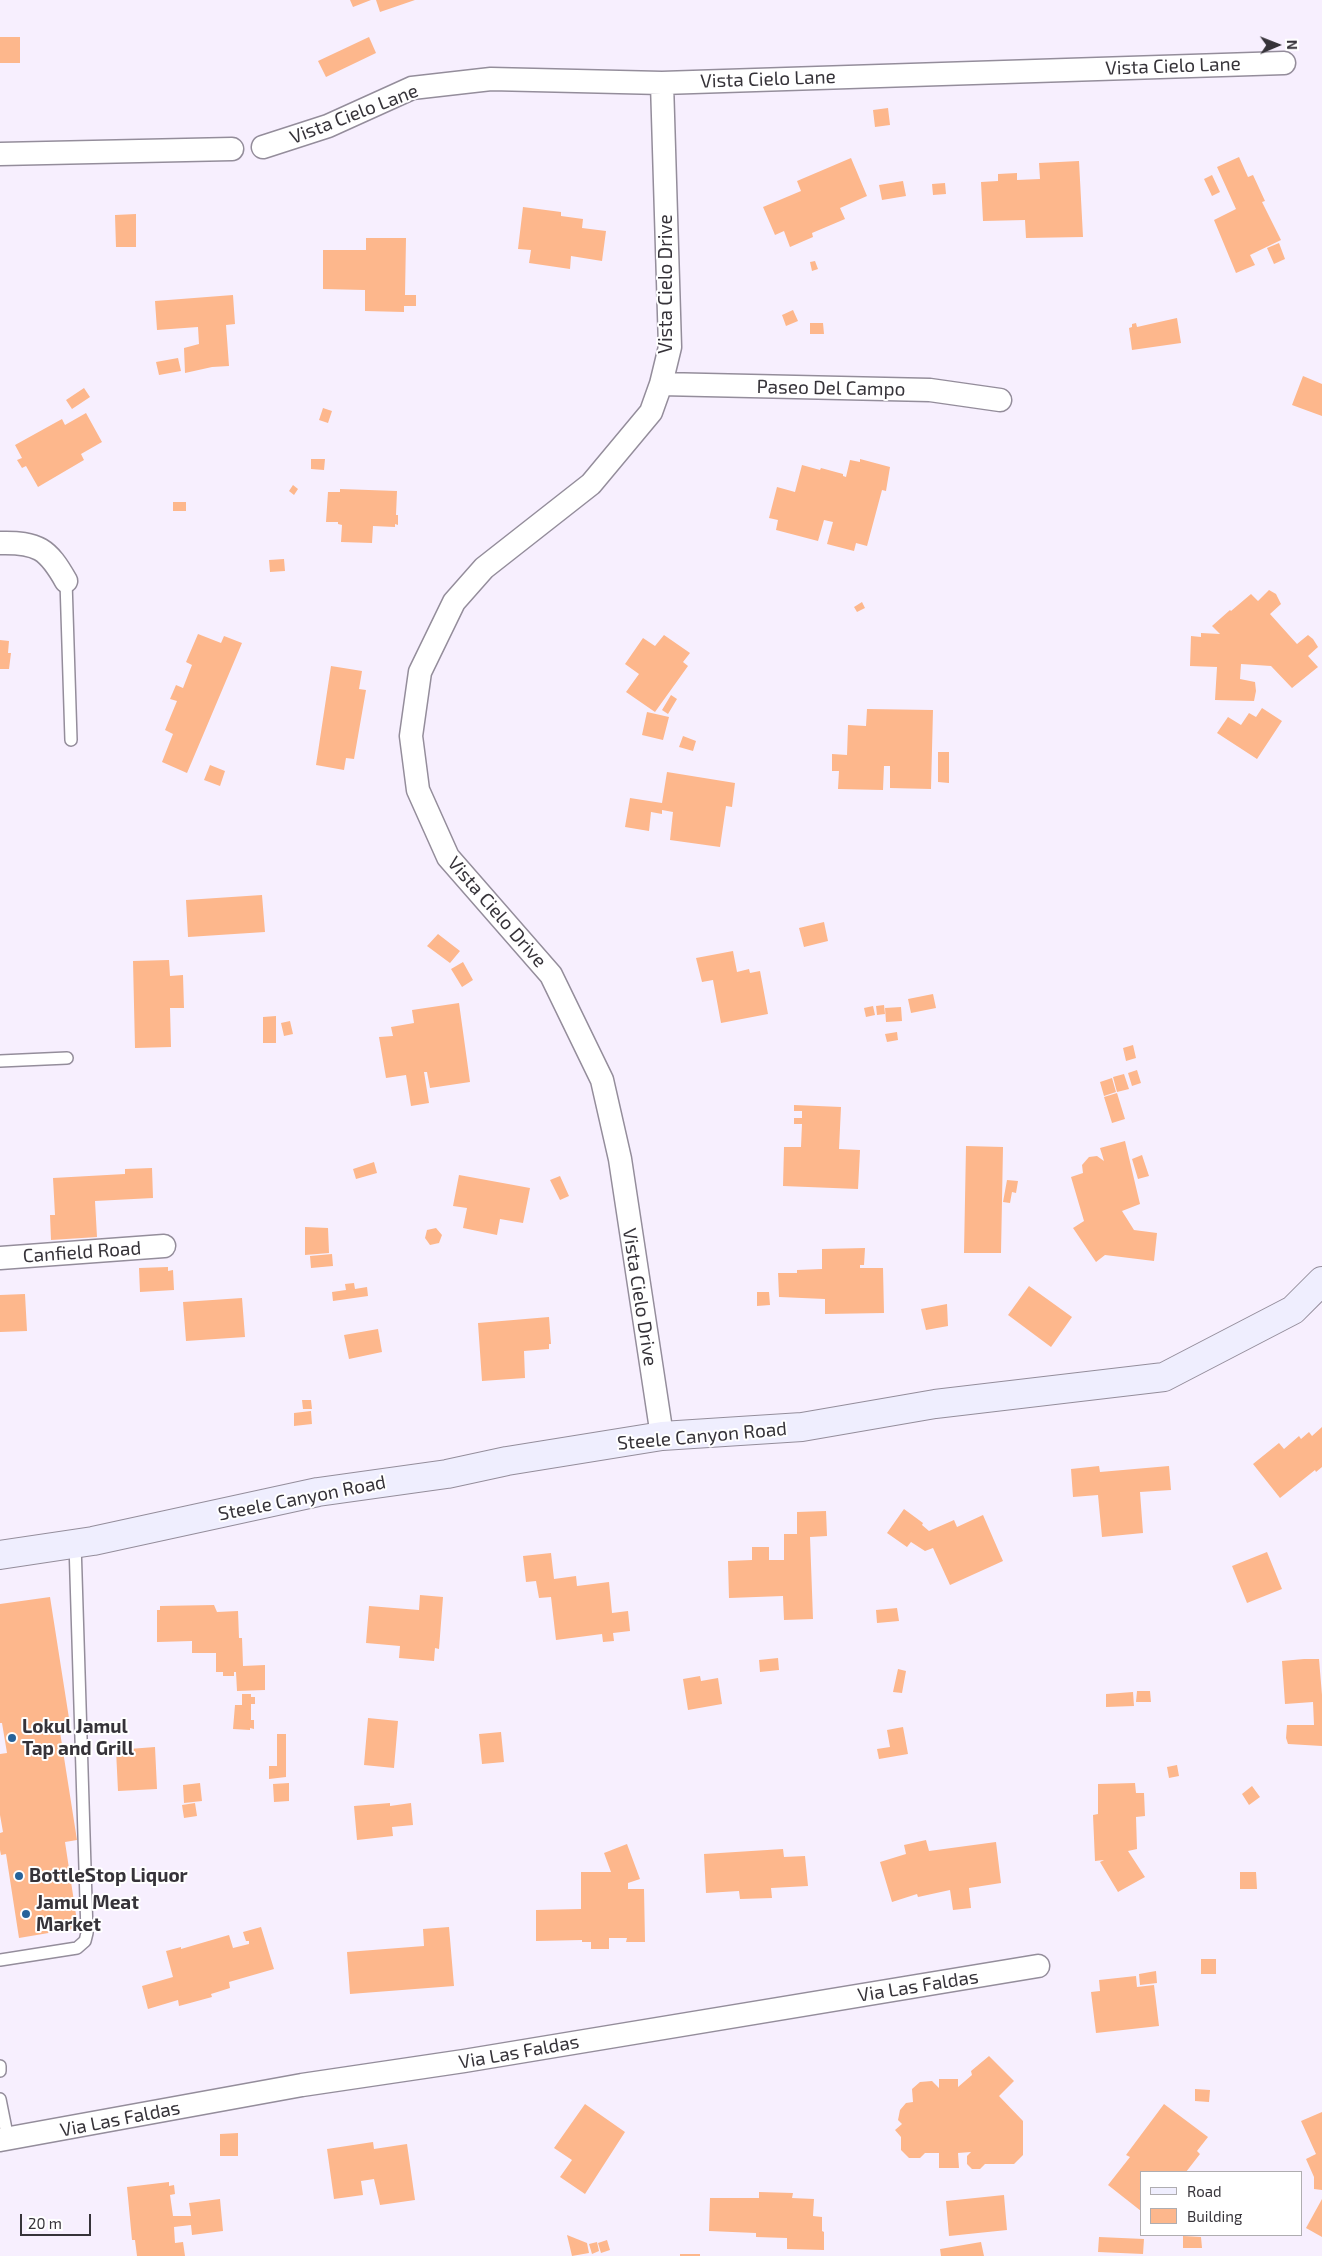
<!DOCTYPE html>
<style>
body{margin:0}
#map{position:relative;width:1322px;height:2256px;overflow:hidden;background:#f7effe;font-family:"Exo 2",sans-serif}
canvas{display:block}
.legend{position:absolute;left:1140px;top:2171px;width:162px;height:65px;box-sizing:border-box;background:#fff;border:1px solid #afadb0;margin:0;padding:6px 9px;list-style:none;font-size:15px;color:#363339}
.legend li{display:flex;align-items:center;gap:10px;height:25px}
.legend b{width:25px;border:1px solid #afadb0}
.north{position:absolute;left:1252px;top:20px;width:50px;height:50px;-webkit-text-stroke:4px #fff;paint-order:stroke;rotate:89deg;font-size:14px;font-weight:700;line-height:20px;text-align:center;color:#363339}
.north::after{content:'';display:block;margin:auto;width:18px;height:22px;background:#363339;clip-path:polygon(50% 0,100% 100%,50% 72%,0 100%)}
.scale{position:absolute;left:20px;top:2214px;width:71px;height:22px;box-sizing:border-box;border:2px solid #363339;border-top:0;padding-left:6px;font-size:15px;line-height:18px;white-space:nowrap;color:#363339;-webkit-text-stroke:4px #fff;paint-order:stroke}
</style>
<div id="map">
<canvas width="1322" height="2256"></canvas>
<ul class="legend">
<li><b style="height:6px;background:#efeefe"></b>Road</li>
<li><b style="height:14px;background:#fdb78c"></b>Building</li>
</ul>
<div class="north">N</div>
<div class="scale">20 m</div>
</div>
<script>
const ctx = document.querySelector('canvas').getContext('2d');
ctx.lineJoin = 'round';
function fill(path, color) { ctx.fillStyle = color; ctx.fill(path, 'evenodd'); }
function trace(path, color, width, dash) { ctx.strokeStyle = color; ctx.lineWidth = width; ctx.lineCap = dash ? 'butt' : 'round'; ctx.setLineDash(dash || []); ctx.stroke(path); }
function label(font, color, halo, rows, align = 'center') {
  ctx.font = font + ' "Exo 2",sans-serif'; ctx.lineWidth = 4; ctx.setLineDash([]); ctx.textBaseline = 'middle'; ctx.strokeStyle = halo; ctx.fillStyle = color; for (const [text, x, y, turn = 0] of rows) {
    ctx.save(); ctx.translate(x, y); ctx.rotate((+turn || 0) * Math.PI / 180); ctx.textAlign = isNaN(turn) ? turn : align; if (halo) ctx.strokeText(text, 0, 0); ctx.fillText(text, 0, 0); ctx.restore();
  }
}
const building = new Path2D(`
 M 350,0 L 371,0 L 353,7 Z
 M 376,0 L 415,0 L 380,12 Z
 M 0,37 L 20,37 L 20,63 L 0,63 Z
 M 369,37 L 376,53 L 326,77 L 318,61 Z
 M 888,108 L 890,125 L 875,127 L 873,110 Z
 M 1239,157 L 1248,177 L 1253,175 L 1265,201 L 1262,202 L 1281,240 L 1250,255 L 1255,265 L 1236,273 L 1214,220 L 1236,209 L 1217,167 Z
 M 851,158 L 867,196 L 840,208 L 845,219 L 812,233 L 813,237 L 790,247 L 784,231 L 775,235 L 763,207 L 801,191 L 797,181 Z
 M 1079,161 L 1083,237 L 1026,238 L 1025,220 L 983,221 L 981,182 L 998,181 L 998,174 L 1017,173 L 1017,180 L 1040,179 L 1039,163 Z
 M 1212,175 L 1220,192 L 1212,196 L 1204,179 Z
 M 903,181 L 906,196 L 882,200 L 879,185 Z
 M 945,183 L 946,194 L 933,195 L 932,184 Z
 M 523,207 L 561,212 L 561,216 L 583,219 L 582,228 L 606,231 L 602,261 L 571,256 L 570,269 L 529,263 L 531,250 L 518,249 Z
 M 136,214 L 136,247 L 116,247 L 115,215 Z
 M 366,238 L 406,238 L 405,295 L 416,295 L 416,306 L 404,306 L 404,312 L 365,311 L 365,290 L 323,289 L 323,250 L 366,250 Z
 M 1279,243 L 1285,259 L 1274,264 L 1267,248 Z
 M 815,261 L 818,269 L 812,271 L 810,262 Z
 M 233,295 L 235,324 L 226,325 L 229,366 L 212,367 L 185,373 L 184,348 L 199,344 L 198,327 L 157,330 L 155,301 Z
 M 793,310 L 798,321 L 786,326 L 782,315 Z
 M 1177,318 L 1181,343 L 1132,350 L 1129,328 L 1132,327 L 1132,324 L 1136,323 L 1137,327 Z
 M 810,323 L 823,323 L 824,334 L 810,334 Z
 M 178,358 L 181,371 L 159,375 L 156,362 Z
 M 1303,376 L 1322,384 L 1322,416 L 1292,405 Z
 M 84,388 L 90,397 L 72,409 L 66,400 Z
 M 323,408 L 332,411 L 328,423 L 319,420 Z
 M 86,413 L 102,442 L 81,454 L 84,460 L 38,487 L 26,466 L 22,468 L 17,460 L 22,458 L 15,445 L 62,419 L 65,425 Z
 M 311,459 L 325,459 L 324,470 L 311,469 Z
 M 860,459 L 890,467 L 886,491 L 882,490 L 867,546 L 856,543 L 854,551 L 827,544 L 833,522 L 824,520 L 818,541 L 776,530 L 778,520 L 769,518 L 777,487 L 795,492 L 802,465 L 820,470 L 821,468 L 843,474 L 843,476 L 846,477 L 850,460 L 860,462 Z
 M 293,485 L 298,489 L 294,495 L 289,491 Z
 M 340,489 L 397,491 L 396,515 L 398,515 L 398,525 L 395,524 L 395,527 L 373,526 L 372,543 L 341,542 L 342,525 L 338,524 L 338,522 L 326,522 L 328,492 L 340,492 Z
 M 173,502 L 186,502 L 186,511 L 173,511 Z
 M 284,559 L 285,571 L 270,572 L 269,560 Z
 M 1269,590 L 1276,594 L 1281,604 L 1270,614 L 1297,644 L 1308,635 L 1313,639 L 1318,647 L 1308,656 L 1318,667 L 1292,688 L 1271,666 L 1241,664 L 1240,679 L 1255,682 L 1256,691 L 1254,701 L 1215,700 L 1217,667 L 1190,666 L 1191,636 L 1201,637 L 1201,633 L 1220,634 L 1212,626 L 1230,610 L 1231,611 L 1251,594 L 1258,601 Z
 M 862,602 L 865,608 L 857,612 L 854,607 Z
 M 198,634 L 221,643 L 224,636 L 242,643 L 187,773 L 162,762 L 173,734 L 165,730 L 177,701 L 170,699 L 176,685 L 183,688 L 192,665 L 186,662 Z
 M 664,635 L 690,653 L 683,662 L 688,666 L 655,712 L 626,692 L 639,674 L 625,664 L 643,638 L 655,646 Z
 M 0,640 L 9,641 L 8,653 L 11,653 L 9,669 L 0,669 Z
 M 331,666 L 362,671 L 359,689 L 366,690 L 354,759 L 346,758 L 344,770 L 316,765 Z
 M 671,695 L 677,699 L 668,714 L 662,710 Z
 M 1262,708 L 1282,721 L 1257,759 L 1217,733 L 1228,717 L 1241,725 L 1249,713 L 1256,717 Z
 M 867,709 L 933,710 L 931,789 L 890,788 L 890,766 L 884,766 L 883,790 L 838,789 L 839,771 L 832,771 L 832,754 L 847,755 L 848,725 L 866,726 Z
 M 647,712 L 669,717 L 663,740 L 642,735 Z
 M 683,736 L 696,741 L 693,751 L 679,747 Z
 M 938,752 L 949,752 L 949,783 L 938,782 Z
 M 210,765 L 225,771 L 220,786 L 204,780 Z
 M 667,772 L 735,783 L 732,807 L 726,806 L 720,847 L 670,840 L 673,812 L 662,810 L 662,814 L 651,812 L 649,831 L 625,827 L 630,798 L 662,803 Z
 M 262,895 L 265,932 L 188,937 L 186,900 Z
 M 824,922 L 828,941 L 804,947 L 799,928 Z
 M 438,934 L 460,951 L 450,963 L 427,946 Z
 M 733,951 L 737,972 L 749,969 L 750,973 L 760,971 L 768,1014 L 721,1023 L 713,980 L 702,982 L 696,958 Z
 M 169,960 L 170,976 L 183,975 L 184,1008 L 170,1008 L 171,1047 L 135,1048 L 133,961 Z
 M 463,962 L 473,980 L 462,987 L 451,969 Z
 M 933,994 L 936,1008 L 911,1013 L 908,999 Z
 M 459,1003 L 470,1082 L 430,1088 L 427,1072 L 424,1072 L 429,1103 L 411,1106 L 406,1075 L 386,1078 L 379,1037 L 393,1036 L 391,1027 L 414,1023 L 412,1010 Z
 M 884,1005 L 885,1014 L 877,1015 L 876,1006 Z
 M 873,1006 L 875,1015 L 866,1017 L 864,1008 Z
 M 901,1007 L 902,1021 L 886,1022 L 885,1008 Z
 M 276,1016 L 276,1043 L 263,1043 L 263,1017 Z
 M 290,1021 L 293,1034 L 284,1036 L 281,1023 Z
 M 897,1032 L 898,1040 L 887,1042 L 885,1034 Z
 M 1133,1045 L 1136,1058 L 1126,1061 L 1123,1048 Z
 M 1137,1070 L 1141,1083 L 1132,1086 L 1128,1073 Z
 M 1124,1074 L 1129,1089 L 1117,1092 L 1113,1077 Z
 M 1112,1078 L 1116,1092 L 1104,1096 L 1100,1082 Z
 M 1117,1093 L 1125,1119 L 1112,1123 L 1104,1097 Z
 M 794,1105 L 841,1107 L 839,1149 L 860,1150 L 858,1189 L 783,1186 L 784,1147 L 801,1147 L 802,1124 L 794,1124 L 794,1118 L 802,1118 L 802,1111 L 794,1111 Z
 M 1125,1141 L 1140,1204 L 1122,1211 L 1134,1230 L 1157,1233 L 1154,1261 L 1105,1255 L 1096,1262 L 1073,1228 L 1084,1221 L 1071,1177 L 1083,1173 L 1082,1165 L 1089,1157 L 1097,1156 L 1104,1161 L 1100,1148 Z
 M 966,1146 L 1003,1147 L 1001,1253 L 964,1253 Z
 M 1142,1155 L 1149,1176 L 1138,1179 L 1132,1159 Z
 M 374,1162 L 377,1173 L 356,1179 L 353,1169 Z
 M 152,1168 L 153,1198 L 95,1201 L 97,1237 L 51,1240 L 50,1215 L 55,1215 L 53,1178 L 125,1174 L 125,1169 Z
 M 459,1175 L 530,1188 L 523,1223 L 500,1219 L 497,1235 L 463,1228 L 467,1208 L 453,1206 Z
 M 560,1176 L 569,1196 L 560,1200 L 550,1180 Z
 M 1007,1180 L 1018,1181 L 1016,1193 L 1012,1192 L 1010,1203 L 1003,1202 Z
 M 305,1227 L 328,1228 L 329,1253 L 305,1255 Z
 M 436,1228 L 442,1235 L 439,1243 L 430,1245 L 425,1238 L 427,1230 Z
 M 865,1248 L 864,1265 L 860,1265 L 860,1268 L 883,1268 L 884,1313 L 825,1314 L 825,1299 L 779,1297 L 778,1273 L 797,1273 L 797,1270 L 822,1269 L 822,1249 Z
 M 332,1254 L 333,1266 L 311,1268 L 310,1256 Z
 M 168,1267 L 168,1271 L 173,1270 L 174,1290 L 140,1292 L 139,1268 Z
 M 354,1283 L 355,1289 L 367,1287 L 368,1296 L 333,1301 L 332,1292 L 346,1290 L 345,1284 Z
 M 1029,1286 L 1072,1317 L 1051,1347 L 1008,1315 Z
 M 757,1292 L 769,1292 L 770,1305 L 757,1306 Z
 M 25,1294 L 27,1331 L 0,1332 L 0,1295 Z
 M 242,1298 L 245,1337 L 186,1341 L 183,1302 Z
 M 947,1304 L 948,1326 L 926,1330 L 921,1309 Z
 M 549,1317 L 551,1344 L 549,1344 L 549,1349 L 524,1351 L 525,1378 L 482,1381 L 478,1323 Z
 M 378,1329 L 382,1352 L 349,1359 L 344,1335 Z
 M 302,1400 L 311,1400 L 312,1409 L 303,1409 Z
 M 311,1411 L 312,1424 L 294,1426 L 294,1413 Z
 M 1322,1427 L 1322,1467 L 1316,1472 L 1315,1470 L 1280,1498 L 1253,1464 L 1279,1443 L 1284,1449 L 1299,1436 L 1301,1439 L 1309,1432 L 1312,1436 Z
 M 1099,1466 L 1100,1472 L 1169,1466 L 1171,1490 L 1140,1492 L 1143,1533 L 1102,1537 L 1098,1495 L 1073,1497 L 1071,1469 Z
 M 904,1509 L 923,1523 L 922,1525 L 929,1531 L 954,1520 L 957,1527 L 983,1515 L 1003,1561 L 950,1585 L 933,1548 L 925,1551 L 911,1542 L 907,1547 L 887,1533 Z
 M 826,1511 L 827,1536 L 810,1537 L 813,1619 L 784,1620 L 783,1596 L 729,1598 L 728,1561 L 752,1560 L 752,1547 L 769,1547 L 769,1560 L 784,1560 L 784,1534 L 797,1534 L 797,1512 Z
 M 1267,1552 L 1282,1589 L 1247,1603 L 1232,1566 Z
 M 551,1553 L 554,1579 L 576,1576 L 577,1586 L 609,1582 L 612,1613 L 628,1611 L 630,1631 L 613,1633 L 614,1641 L 603,1642 L 602,1634 L 556,1640 L 551,1597 L 539,1598 L 536,1581 L 526,1582 L 523,1556 Z
 M 420,1595 L 443,1597 L 439,1649 L 435,1648 L 434,1661 L 399,1658 L 400,1646 L 366,1643 L 369,1606 L 419,1610 Z
 M 50,1597 L 71,1731 L 60,1732 L 77,1840 L 65,1842 L 78,1928 L 19,1938 L 6,1854 L 1,1855 L 0,1850 L 0,1833 L 3,1832 L 0,1815 L 0,1754 L 7,1753 L 2,1723 L 0,1723 L 0,1604 Z
 M 214,1605 L 217,1612 L 238,1611 L 239,1638 L 242,1638 L 243,1666 L 265,1665 L 265,1690 L 237,1691 L 236,1672 L 234,1672 L 234,1676 L 223,1676 L 223,1672 L 216,1672 L 216,1653 L 192,1653 L 192,1641 L 157,1642 L 157,1610 L 160,1610 L 160,1606 Z
 M 897,1608 L 899,1621 L 877,1623 L 876,1610 Z
 M 778,1658 L 779,1670 L 760,1672 L 759,1660 Z
 M 1304,1659 L 1319,1659 L 1322,1695 L 1322,1746 L 1288,1744 L 1286,1738 L 1287,1725 L 1314,1725 L 1313,1702 L 1285,1704 L 1282,1661 Z
 M 898,1669 L 906,1671 L 902,1693 L 893,1692 Z
 M 700,1676 L 701,1681 L 718,1678 L 722,1704 L 688,1710 L 683,1679 Z
 M 1137,1691 L 1150,1691 L 1151,1702 L 1136,1702 Z
 M 1133,1692 L 1134,1706 L 1106,1707 L 1106,1694 Z
 M 242,1694 L 251,1694 L 251,1697 L 255,1697 L 255,1704 L 251,1704 L 251,1720 L 254,1720 L 254,1729 L 250,1728 L 250,1730 L 233,1729 L 235,1705 L 242,1705 Z
 M 368,1718 L 398,1721 L 394,1768 L 364,1765 Z
 M 903,1727 L 908,1754 L 879,1759 L 877,1749 L 890,1747 L 887,1730 Z
 M 501,1732 L 504,1762 L 482,1764 L 479,1734 Z
 M 277,1734 L 286,1734 L 286,1777 L 269,1779 L 269,1766 L 277,1766 Z
 M 155,1747 L 157,1789 L 118,1791 L 116,1750 Z
 M 1177,1765 L 1179,1776 L 1169,1778 L 1167,1767 Z
 M 200,1783 L 202,1801 L 184,1803 L 183,1785 Z
 M 289,1783 L 289,1801 L 274,1802 L 273,1784 Z
 M 1135,1783 L 1136,1793 L 1144,1793 L 1145,1816 L 1136,1817 L 1137,1849 L 1128,1851 L 1145,1877 L 1118,1892 L 1100,1862 L 1104,1860 L 1095,1861 L 1093,1815 L 1098,1814 L 1098,1784 Z
 M 1252,1786 L 1260,1797 L 1249,1805 L 1242,1794 Z
 M 195,1803 L 197,1816 L 184,1818 L 182,1805 Z
 M 390,1803 L 390,1806 L 411,1803 L 413,1825 L 392,1827 L 393,1836 L 357,1840 L 354,1806 Z
 M 926,1840 L 929,1851 L 996,1842 L 1001,1883 L 969,1888 L 971,1908 L 953,1910 L 950,1890 L 918,1897 L 917,1894 L 892,1902 L 880,1862 L 906,1854 L 904,1845 Z
 M 627,1844 L 640,1879 L 628,1883 L 628,1889 L 644,1889 L 645,1942 L 626,1942 L 627,1938 L 609,1938 L 609,1949 L 591,1949 L 591,1942 L 582,1942 L 582,1940 L 536,1941 L 536,1910 L 581,1909 L 581,1872 L 611,1872 L 604,1853 Z
 M 783,1849 L 784,1857 L 805,1856 L 808,1886 L 771,1888 L 772,1898 L 740,1899 L 739,1891 L 706,1893 L 704,1854 Z
 M 1240,1872 L 1256,1872 L 1257,1889 L 1240,1889 Z
 M 261,1927 L 274,1969 L 229,1982 L 230,1988 L 211,1994 L 212,1997 L 179,2006 L 178,2000 L 148,2009 L 142,1986 L 173,1977 L 166,1951 L 181,1947 L 181,1949 L 229,1935 L 233,1948 L 249,1944 L 249,1941 L 246,1941 L 243,1932 Z
 M 449,1927 L 454,1986 L 350,1994 L 347,1952 L 424,1946 L 423,1929 Z
 M 1201,1959 L 1216,1959 L 1216,1974 L 1201,1974 Z
 M 1156,1971 L 1157,1983 L 1140,1985 L 1139,1974 Z
 M 1136,1976 L 1137,1987 L 1154,1985 L 1159,2026 L 1096,2033 L 1091,1992 L 1100,1991 L 1099,1980 Z
 M 989,2056 L 1014,2081 L 999,2096 L 1023,2121 L 1023,2155 L 1014,2164 L 985,2164 L 980,2169 L 972,2169 L 967,2164 L 967,2156 L 971,2152 L 958,2153 L 959,2168 L 939,2168 L 939,2153 L 925,2153 L 920,2158 L 909,2158 L 901,2150 L 901,2137 L 895,2130 L 902,2124 L 898,2120 L 900,2110 L 906,2103 L 913,2102 L 912,2089 L 920,2082 L 932,2081 L 939,2088 L 939,2079 L 958,2079 L 958,2087 L 972,2075 L 971,2071 Z
 M 1195,2089 L 1210,2090 L 1209,2102 L 1195,2101 Z
 M 585,2104 L 625,2132 L 585,2194 L 560,2177 L 572,2160 L 554,2148 Z
 M 1164,2104 L 1208,2137 L 1197,2151 L 1200,2154 L 1186,2172 L 1141,2172 L 1141,2211 L 1108,2185 L 1130,2157 L 1126,2155 Z
 M 1322,2112 L 1322,2190 L 1314,2189 L 1314,2177 L 1306,2159 L 1316,2154 L 1301,2121 Z
 M 238,2133 L 238,2156 L 220,2156 L 220,2134 Z
 M 373,2142 L 374,2149 L 407,2144 L 415,2200 L 380,2205 L 374,2179 L 361,2181 L 363,2195 L 334,2199 L 327,2149 Z
 M 169,2182 L 169,2186 L 174,2185 L 175,2194 L 170,2195 L 173,2216 L 191,2216 L 189,2203 L 220,2199 L 223,2231 L 192,2235 L 191,2225 L 174,2227 L 175,2243 L 183,2242 L 185,2256 L 137,2256 L 135,2240 L 132,2240 L 127,2187 Z
 M 759,2192 L 793,2193 L 792,2198 L 814,2199 L 813,2216 L 822,2217 L 822,2231 L 824,2232 L 824,2250 L 787,2249 L 787,2238 L 756,2237 L 756,2233 L 709,2231 L 710,2198 L 759,2198 Z
 M 1004,2195 L 1007,2230 L 949,2236 L 946,2201 Z
 M 1322,2199 L 1322,2237 L 1306,2228 Z
 M 567,2235 L 587,2243 L 589,2253 L 572,2256 Z
 M 1183,2236 L 1201,2237 L 1202,2248 L 1183,2248 Z
 M 1099,2237 L 1144,2239 L 1143,2254 L 1098,2252 Z
 M 607,2240 L 610,2250 L 601,2253 L 598,2243 Z
 M 597,2242 L 599,2251 L 592,2254 L 589,2244 Z
 M 981,2242 L 984,2256 L 941,2256 L 940,2249 Z
 M 680,2254 L 700,2254 L 700,2256 L 680,2256 Z`);
const lane = new Path2D(`
 M 66,581 L 71,740
 M 0,1061 L 67,1058
 M 0,1960 L 77,1948 L 85,1941 L 87,1933 L 75,1543
 M 0,2066 L 0,2071
 M 0,2099 L 8,2139`);
const street = new Path2D(`
 M 263,147 L 328,126 L 412,88 L 491,79 L 662,83 L 1284,63
 M 0,154 L 232,149
 M 661,384 L 930,390 L 1000,400
 M 0,543 C 38,542 48,549 66,581
 M 0,1258 L 164,1246
 M 662,1436 L 620,1159 L 602,1080 L 551,975 L 448,857 L 418,790 L 411,736 L 420,672 L 454,602 L 484,568 L 591,484 L 651,412 L 661,384 L 670,347 L 662,83
 M 0,2140 L 302,2085 L 464,2061 L 1038,1966`);
const secondary = new Path2D(`
 M 0,1555 L 93,1541 L 318,1492 L 447,1474 L 507,1461 L 662,1436 L 802,1427 L 935,1404 L 1164,1377 L 1293,1310 L 1322,1281`);
const markers = [
 [12,1738,5,"#27639a"],
 [19,1876,5,"#27639a"],
 [26,1914,5,"#27639a"]
];
const streetNames = [
 ["Vista Cielo Lane",1173,66,-2],
 ["Vista Cielo Lane",768,79,-2],
 ["Vista Cielo Lane",354,114,-21],
 ["Vista Cielo Drive",666,284,-90],
 ["Paseo Del Campo",831,388,1],
 ["Vista Cielo Drive",497,912,49],
 ["Canfield Road",82,1252,-4],
 ["Vista Cielo Drive",640,1297,81],
 ["Steele Canyon Road",702,1436,-5],
 ["Steele Canyon Road",302,1498,-11],
 ["Via Las Faldas",918,1986,-9],
 ["Via Las Faldas",519,2052,-10],
 ["Via Las Faldas",120,2119,-11]
];
const poiNames = [
 ["Lokul Jamul",22,1727],
 ["Tap and Grill",22,1749],
 ["BottleStop Liquor",29,1876],
 ["Jamul Meat",36,1903],
 ["Market",36,1925]
];
fill(building, '#fdb78c');
trace(lane, '#948d9b', 14);
trace(street, '#948d9b', 25);
trace(secondary, '#948d9b', 30);
trace(lane, '#fff', 11);
trace(street, '#fff', 22);
trace(secondary, '#efeefe', 28);
for (const [x, y, r, color] of markers) { const dot = new Path2D(); dot.arc(x, y, r, 0, 2 * Math.PI); ctx.fillStyle = color; ctx.fill(dot); trace(dot, '#fff', 2); }
label('19px', '#363339', '#fff', streetNames);
label('bold 19px', '#363339', '#fff', poiNames, 'left');
</script>
